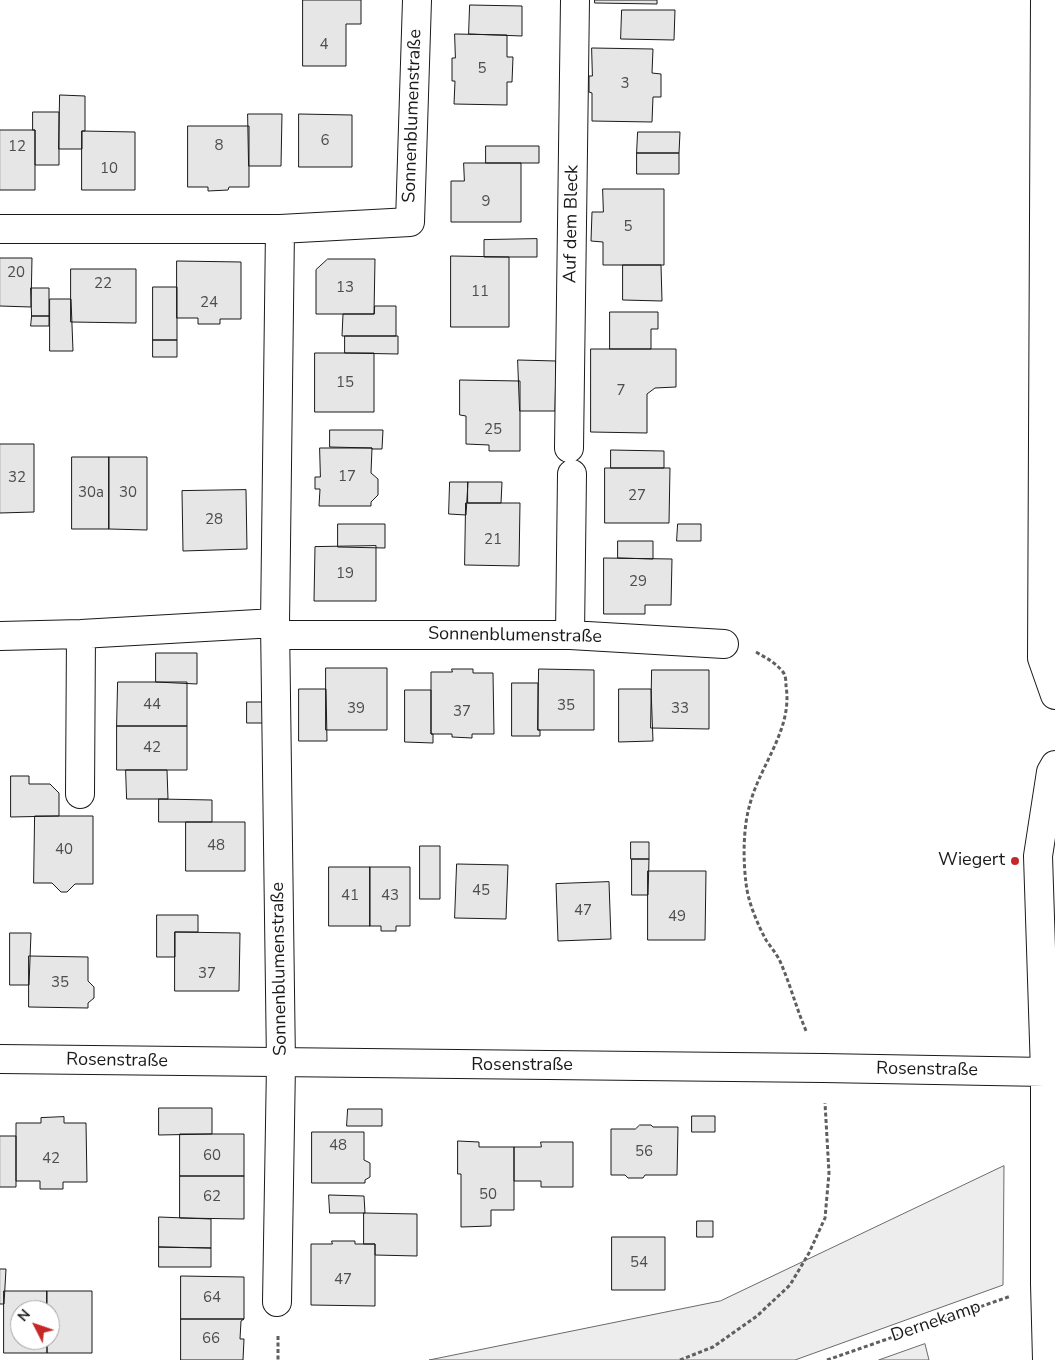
<!DOCTYPE html>
<meta charset="utf-8">
<style>
body{margin:0}
#map{position:relative;width:1055px;height:1360px;overflow:hidden;background:#fff;font-family:"Nunito Sans",sans-serif}
canvas{display:block}
.north{position:absolute;left:10px;top:1300px;width:50px;height:50px;box-sizing:border-box;background:#fff;border:1px solid #a3a3a3;border-radius:50%;rotate:311deg;font-size:14px;font-weight:700;line-height:20px;text-align:center;color:#1a1a1a}
.north::after{content:'';display:block;margin:auto;width:18px;height:22px;background:#c62828;clip-path:polygon(50% 0,100% 100%,50% 72%,0 100%)}
</style>
<div id="map">
<canvas width="1055" height="1360"></canvas>
<div class="north">N</div>
</div>
<script>
const ctx = document.querySelector('canvas').getContext('2d');
ctx.lineJoin = 'round';
function fill(path, color) { ctx.fillStyle = color; ctx.fill(path, 'evenodd'); }
function trace(path, color, width, dash) { ctx.strokeStyle = color; ctx.lineWidth = width; ctx.lineCap = dash ? 'butt' : 'round'; ctx.setLineDash(dash || []); ctx.stroke(path); }
function label(font, color, halo, rows, align = 'center') {
  ctx.font = font + ' "Nunito Sans",sans-serif'; ctx.lineWidth = 4; ctx.setLineDash([]); ctx.textBaseline = 'middle'; ctx.strokeStyle = halo; ctx.fillStyle = color; for (const [text, x, y, turn = 0] of rows) {
    ctx.save(); ctx.translate(x, y); ctx.rotate((+turn || 0) * Math.PI / 180); ctx.textAlign = isNaN(turn) ? turn : align; if (halo) ctx.strokeText(text, 0, 0); ctx.fillText(text, 0, 0); ctx.restore();
  }
}
const built = new Path2D(`
 M 1004,1166 L 1003,1285 L 795,1360 L 429,1360 L 720,1301 Z
 M 925,1344 L 929,1360 L 879,1360 Z`);
const building = new Path2D(`
 M 303,0 L 361,0 L 361,24 L 346,24 L 346,66 L 303,66 Z
 M 595,0 L 657,0 L 657,4 L 595,3 Z
 M 470,5 L 522,6 L 522,36 L 469,34 Z
 M 622,10 L 675,10 L 674,40 L 621,39 Z
 M 455,34 L 507,35 L 507,57 L 513,57 L 512,82 L 507,82 L 507,105 L 454,104 L 455,81 L 452,81 L 452,58 L 455,58 Z
 M 592,48 L 653,49 L 652,73 L 661,74 L 661,97 L 653,97 L 652,122 L 592,121 L 592,93 L 589,92 L 589,76 L 592,76 Z
 M 60,95 L 85,96 L 85,131 L 82,131 L 82,149 L 59,149 Z
 M 33,112 L 59,112 L 59,165 L 35,165 L 35,130 L 33,130 Z
 M 248,114 L 282,114 L 281,166 L 249,166 Z
 M 299,114 L 352,115 L 352,167 L 299,167 Z
 M 188,126 L 249,126 L 249,187 L 229,187 L 228,190 L 208,191 L 208,187 L 188,187 Z
 M 0,130 L 35,130 L 35,190 L 0,190 Z
 M 82,131 L 135,132 L 135,190 L 82,190 Z
 M 638,132 L 680,132 L 679,153 L 637,153 Z
 M 486,146 L 539,146 L 539,163 L 486,163 Z
 M 637,153 L 679,153 L 679,174 L 637,174 Z
 M 464,163 L 521,163 L 521,222 L 451,222 L 451,181 L 464,181 Z
 M 603,189 L 664,189 L 664,265 L 603,265 L 603,242 L 591,241 L 592,212 L 603,212 Z
 M 537,239 L 537,257 L 484,257 L 484,240 Z
 M 451,256 L 509,257 L 509,327 L 451,327 Z
 M 0,258 L 32,258 L 31,307 L 0,306 Z
 M 328,259 L 375,259 L 374,314 L 316,314 L 316,270 Z
 M 177,261 L 241,262 L 241,319 L 220,319 L 220,324 L 198,324 L 198,318 L 177,318 Z
 M 623,265 L 661,265 L 662,301 L 623,300 Z
 M 71,269 L 136,269 L 136,323 L 71,322 Z
 M 153,287 L 177,287 L 177,340 L 153,340 Z
 M 31,288 L 49,288 L 49,316 L 32,316 Z
 M 50,299 L 71,299 L 73,351 L 50,351 Z
 M 375,306 L 396,306 L 396,336 L 342,336 L 343,314 L 374,314 Z
 M 610,312 L 658,312 L 658,329 L 651,329 L 651,349 L 610,349 Z
 M 32,316 L 49,316 L 49,326 L 31,326 Z
 M 345,336 L 398,336 L 398,354 L 345,353 Z
 M 153,340 L 177,340 L 177,357 L 153,357 Z
 M 591,349 L 676,349 L 676,387 L 655,388 L 647,394 L 647,433 L 591,432 Z
 M 315,353 L 374,353 L 374,412 L 315,412 Z
 M 518,360 L 556,361 L 555,411 L 520,411 Z
 M 460,380 L 520,381 L 520,451 L 489,451 L 489,445 L 466,444 L 466,416 L 460,415 Z
 M 330,430 L 383,430 L 382,449 L 372,449 L 372,448 L 330,447 Z
 M 0,444 L 34,444 L 34,512 L 0,513 Z
 M 320,448 L 372,448 L 371,473 L 378,479 L 378,495 L 371,502 L 371,506 L 319,506 L 320,489 L 315,489 L 315,477 L 320,477 Z
 M 611,450 L 664,451 L 664,468 L 611,468 Z
 M 72,457 L 109,457 L 109,529 L 72,529 Z
 M 109,457 L 147,457 L 147,530 L 109,529 Z
 M 605,468 L 670,468 L 669,523 L 605,523 Z
 M 450,482 L 468,482 L 466,515 L 449,514 Z
 M 468,482 L 502,482 L 501,503 L 468,503 Z
 M 246,490 L 247,549 L 183,551 L 182,491 Z
 M 466,503 L 520,503 L 519,566 L 465,565 Z
 M 338,524 L 385,524 L 385,548 L 338,547 Z
 M 678,524 L 701,524 L 701,541 L 677,541 Z
 M 618,541 L 653,541 L 653,559 L 618,558 Z
 M 376,546 L 376,601 L 314,601 L 315,547 Z
 M 604,558 L 672,559 L 671,605 L 645,605 L 645,614 L 604,614 Z
 M 156,653 L 197,653 L 197,684 L 156,682 Z
 M 326,668 L 387,668 L 387,730 L 326,730 Z
 M 452,669 L 473,669 L 473,673 L 493,673 L 494,734 L 472,734 L 472,738 L 452,737 L 452,734 L 431,734 L 431,672 L 452,672 Z
 M 539,669 L 594,670 L 594,730 L 538,730 Z
 M 652,670 L 709,670 L 709,729 L 651,728 Z
 M 118,682 L 187,682 L 187,726 L 117,726 Z
 M 512,683 L 538,683 L 538,730 L 540,730 L 540,736 L 512,736 Z
 M 299,689 L 326,689 L 327,741 L 299,741 Z
 M 619,689 L 651,689 L 653,741 L 619,742 Z
 M 405,690 L 431,690 L 431,734 L 433,734 L 433,743 L 405,742 Z
 M 247,702 L 264,702 L 264,723 L 247,723 Z
 M 117,726 L 187,726 L 187,770 L 117,770 Z
 M 126,770 L 167,770 L 168,799 L 127,799 Z
 M 11,776 L 29,776 L 29,784 L 50,784 L 59,793 L 59,816 L 11,817 Z
 M 159,799 L 212,800 L 212,822 L 159,822 Z
 M 35,816 L 93,816 L 93,884 L 75,884 L 67,892 L 61,892 L 52,883 L 34,883 Z
 M 186,822 L 245,822 L 245,871 L 186,871 Z
 M 631,842 L 649,842 L 649,859 L 631,859 Z
 M 420,846 L 440,846 L 440,899 L 420,899 Z
 M 632,859 L 649,859 L 648,895 L 632,895 Z
 M 457,864 L 508,865 L 506,919 L 455,918 Z
 M 329,867 L 370,867 L 370,926 L 329,926 Z
 M 370,867 L 410,867 L 410,926 L 396,926 L 396,931 L 381,931 L 381,926 L 370,926 Z
 M 648,871 L 706,871 L 705,940 L 648,940 Z
 M 609,882 L 611,939 L 558,941 L 556,884 Z
 M 157,915 L 198,915 L 198,932 L 175,932 L 175,957 L 157,957 Z
 M 175,932 L 240,933 L 239,991 L 175,991 Z
 M 10,933 L 31,933 L 29,985 L 10,985 Z
 M 29,956 L 88,957 L 88,981 L 94,987 L 94,998 L 88,1003 L 88,1008 L 29,1007 Z
 M 159,1108 L 212,1108 L 212,1134 L 159,1135 Z
 M 348,1109 L 382,1109 L 382,1126 L 347,1126 Z
 M 692,1116 L 715,1116 L 715,1132 L 692,1132 Z
 M 64,1117 L 64,1123 L 86,1123 L 87,1182 L 63,1182 L 63,1189 L 40,1189 L 40,1181 L 16,1181 L 16,1123 L 41,1123 L 41,1118 Z
 M 640,1125 L 651,1125 L 653,1127 L 678,1127 L 677,1175 L 645,1175 L 643,1178 L 628,1178 L 625,1175 L 611,1175 L 611,1129 L 635,1129 Z
 M 312,1132 L 364,1132 L 364,1160 L 370,1163 L 370,1177 L 365,1180 L 365,1183 L 312,1183 Z
 M 180,1134 L 244,1134 L 244,1176 L 180,1176 Z
 M 0,1136 L 16,1136 L 16,1187 L 0,1187 Z
 M 458,1141 L 479,1142 L 479,1147 L 514,1147 L 514,1210 L 491,1210 L 491,1226 L 461,1227 L 461,1174 L 458,1174 Z
 M 541,1142 L 573,1142 L 573,1187 L 541,1187 L 541,1181 L 514,1181 L 514,1147 L 541,1147 Z
 M 180,1176 L 244,1176 L 244,1219 L 180,1218 Z
 M 329,1195 L 364,1196 L 365,1213 L 330,1213 Z
 M 364,1213 L 417,1214 L 417,1256 L 375,1255 L 375,1244 L 364,1244 Z
 M 159,1217 L 211,1219 L 211,1248 L 159,1247 Z
 M 697,1221 L 713,1221 L 713,1237 L 697,1237 Z
 M 612,1237 L 665,1237 L 665,1290 L 612,1290 Z
 M 332,1241 L 355,1241 L 355,1244 L 375,1244 L 375,1306 L 311,1305 L 311,1244 L 332,1244 Z
 M 159,1247 L 211,1248 L 211,1267 L 159,1267 Z
 M 0,1269 L 6,1269 L 4,1304 L 0,1304 Z
 M 181,1276 L 244,1277 L 244,1319 L 181,1319 Z
 M 4,1291 L 47,1291 L 47,1310 L 20,1310 L 20,1340 L 47,1340 L 47,1353 L 4,1353 Z
 M 47,1291 L 92,1291 L 92,1353 L 47,1353 L 47,1340 L 50,1340 L 50,1310 L 47,1310 Z
 M 181,1319 L 244,1319 L 241,1321 L 240,1339 L 244,1339 L 243,1360 L 181,1360 Z`);
const path = new Path2D(`
 M 756,652 C 766,658 775,662 783,672 C 786,676 786,682 786,686 C 793,729 760,765 750,804 C 743,827 743,859 746,883 C 748,902 757,923 766,940 C 770,946 775,952 779,959 C 790,983 796,1008 807,1033
 M 278,1336 L 278,1360
 M 680,1360 L 713,1347 L 757,1316 L 790,1285 L 809,1253 L 825,1218 L 829,1173 L 825,1103
 M 827,1360 L 1011,1296`);
const street = new Path2D(`
 M 1045,0 L 1042,658 L 1055,695
 M 0,229 L 280,229
 M 569,448 L 575,0
 M 276,635 L 570,635 L 724,644
 M 570,635 L 572,474
 M 0,636 L 81,634 L 275,623
 M 80,794 L 81,634
 M 0,1059 L 823,1068 L 1045,1072
 M 277,1302 L 281,1064 L 275,623 L 280,229 L 410,222 L 417,0
 M 1047,1360 L 1045,1284 L 1045,1072 L 1038,856 L 1051,772 L 1055,765`);
const markers = [
 [1015,861,5,"#c62828"]
];
const numberNames = [
 ["4",324,45],
 ["5",482,69],
 ["3",625,84],
 ["6",325,141],
 ["8",219,146],
 ["12",17,147],
 ["10",109,169],
 ["9",486,202],
 ["5",628,227],
 ["20",16,273],
 ["22",103,284],
 ["13",345,288],
 ["11",480,292],
 ["24",209,303],
 ["15",345,383],
 ["7",621,391],
 ["25",493,430],
 ["17",347,477],
 ["32",17,478],
 ["30a",91,493],
 ["30",128,493],
 ["27",637,496],
 ["28",214,520],
 ["21",493,540],
 ["19",345,574],
 ["29",638,582],
 ["44",152,705],
 ["35",566,706],
 ["39",356,709],
 ["33",680,709],
 ["37",462,712],
 ["42",152,748],
 ["48",216,846],
 ["40",64,850],
 ["45",481,891],
 ["41",350,896],
 ["43",390,896],
 ["47",583,911],
 ["49",677,917],
 ["37",207,974],
 ["35",60,983],
 ["48",338,1146],
 ["56",644,1152],
 ["60",212,1156],
 ["42",51,1159],
 ["50",488,1195],
 ["62",212,1197],
 ["54",639,1263],
 ["47",343,1280],
 ["64",212,1298],
 ["66",211,1339]
];
const streetNames = [
 ["Sonnenblumenstraße",413,116,-88],
 ["Auf dem Bleck",572,224,-89],
 ["Sonnenblumenstraße",515,636,1],
 ["Sonnenblumenstraße",280,969,-91],
 ["Rosenstraße",117,1061,1],
 ["Rosenstraße",522,1066],
 ["Rosenstraße",927,1070,1],
 ["Dernekamp",936,1322,-19]
];
const poiNames = [
 ["Wiegert",1005,861]
];
fill(built, '#ededed');
trace(built, '#6a6a6a', 1);
fill(building, '#e6e6e6');
trace(building, '#1a1a1a', 1);
trace(street, '#1a1a1a', 30);
trace(path, '#5f5f5f', 3, [4, 2.5]);
trace(street, '#fff', 28);
for (const [x, y, r, color] of markers) { const dot = new Path2D(); dot.arc(x, y, r, 0, 2 * Math.PI); ctx.fillStyle = color; ctx.fill(dot); trace(dot, '#fff', 2); }
label('15px', '#4d4d4d', null, numberNames);
label('18px', '#1a1a1a', '#fff', streetNames);
label('18px', '#1a1a1a', '#fff', poiNames, 'right');
</script>
